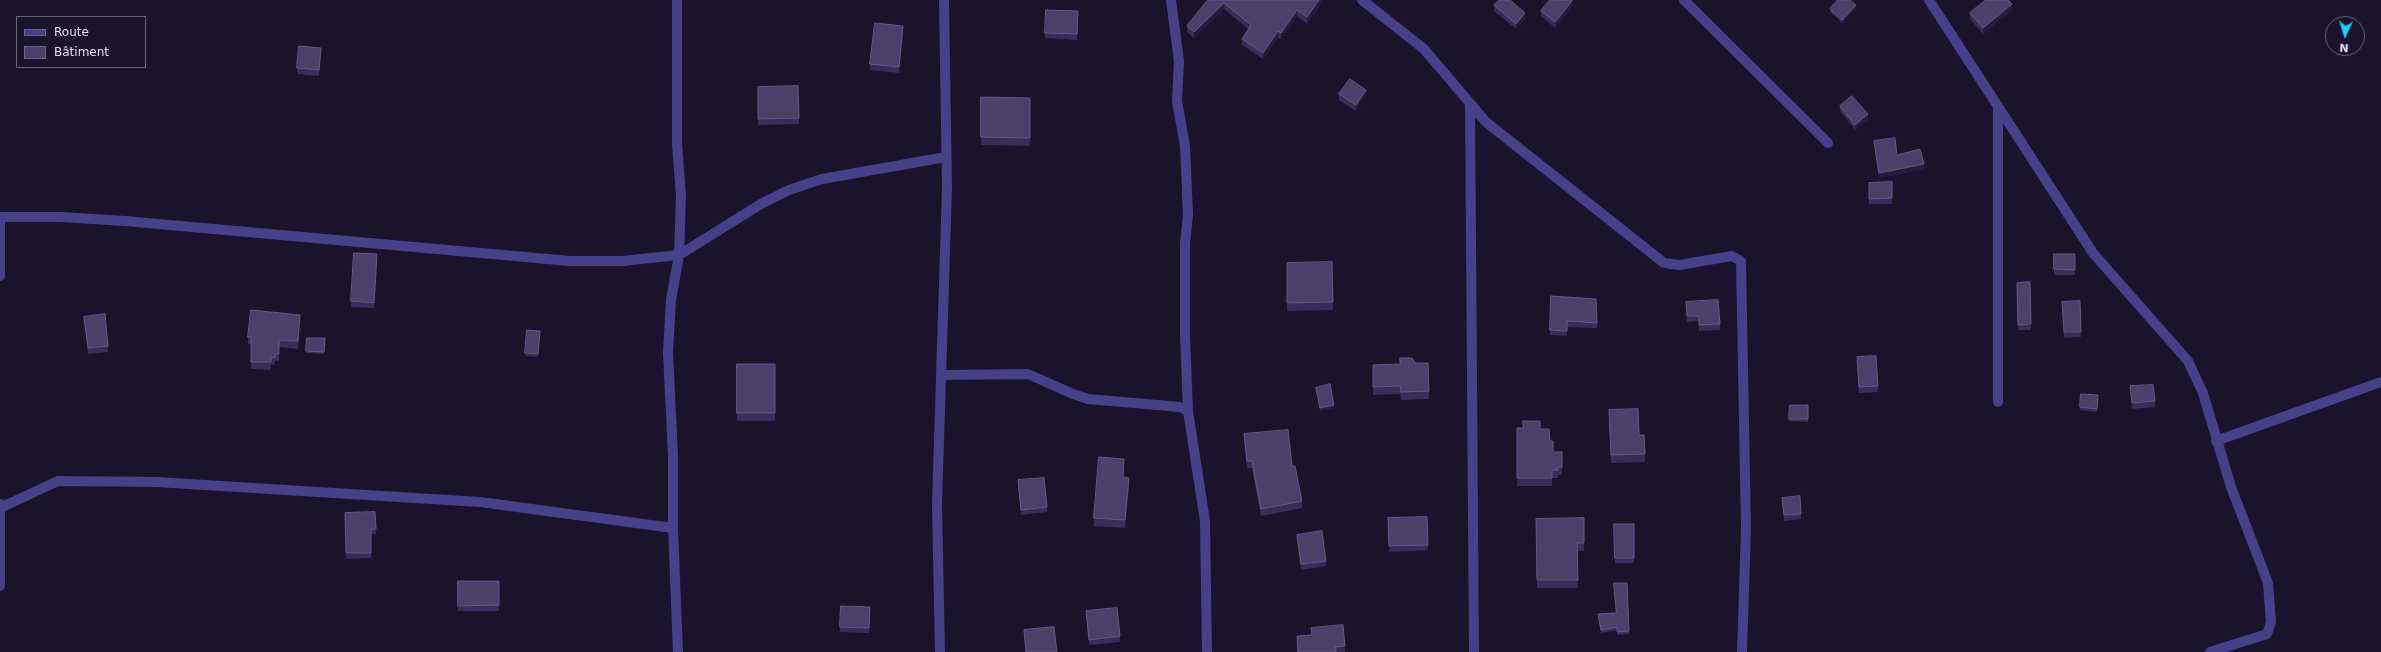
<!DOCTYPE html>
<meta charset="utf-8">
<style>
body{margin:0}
#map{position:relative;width:2381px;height:652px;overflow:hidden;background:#19132c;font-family:"DejaVu Sans",sans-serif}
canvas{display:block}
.legend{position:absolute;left:16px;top:16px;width:130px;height:52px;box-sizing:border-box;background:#19132c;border:1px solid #6b6580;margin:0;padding:5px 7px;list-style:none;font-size:12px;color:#e5dffe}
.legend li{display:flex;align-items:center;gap:8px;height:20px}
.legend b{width:20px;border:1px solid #6b6580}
.north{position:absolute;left:2325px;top:16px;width:40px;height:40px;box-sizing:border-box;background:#19132c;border:1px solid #6b6580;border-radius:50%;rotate:184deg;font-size:11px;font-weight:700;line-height:16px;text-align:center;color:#e5dffe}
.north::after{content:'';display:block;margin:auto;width:14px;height:18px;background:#13d2f6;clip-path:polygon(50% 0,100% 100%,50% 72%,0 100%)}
</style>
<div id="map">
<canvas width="2381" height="652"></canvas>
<ul class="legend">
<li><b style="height:5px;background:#474089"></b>Route</li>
<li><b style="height:11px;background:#4b406a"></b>Bâtiment</li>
</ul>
<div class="north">N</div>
</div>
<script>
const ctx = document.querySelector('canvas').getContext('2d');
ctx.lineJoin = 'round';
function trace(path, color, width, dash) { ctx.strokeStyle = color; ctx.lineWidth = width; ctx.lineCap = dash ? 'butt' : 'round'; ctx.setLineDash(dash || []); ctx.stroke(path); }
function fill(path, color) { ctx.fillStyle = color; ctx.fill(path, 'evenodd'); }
const minor = new Path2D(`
 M 677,0 L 677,144 L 681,196 L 679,255 L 671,300 L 668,353 L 673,456 L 673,528 L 678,652
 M 1171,0 L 1179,61 L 1177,101 L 1185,146 L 1188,215 L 1185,243 L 1185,335 L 1188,411
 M 1362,0 L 1424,49 L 1486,122 L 1664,263 L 1679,265 L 1732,256 L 1741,261 L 1746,529 L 1742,652
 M 1684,0 L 1828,143
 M 1929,0 L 2093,253 L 2188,361 L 2203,393 L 2231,487 L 2268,583 L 2271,622 L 2267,634 L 2210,652
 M 1470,103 L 1474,652
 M 1998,106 L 1998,402
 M 0,217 L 61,217 L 125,221 L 570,261 L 622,261 L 679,255 L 761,204 L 789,190 L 822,179 L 946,157
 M 0,221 L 0,276
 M 941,375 L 1028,374 L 1073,394 L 1088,399 L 1180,407 L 1188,411 L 1205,521 L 1207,652
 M 2216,441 L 2381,382
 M 0,504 L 0,586
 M 0,508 L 58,481 L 157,482 L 480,502 L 673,528
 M 940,652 L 937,504 L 947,188 L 944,0`);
const wall = new Path2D(`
 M 1208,0 L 1322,0 L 1322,2 L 1307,24 L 1297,16 L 1281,39 L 1278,38 L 1263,59 L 1242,45 L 1242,39 L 1248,29 L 1224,9 L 1194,38 L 1187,32 L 1187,26 Z
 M 1494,5 L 1525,19 L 1516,29 L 1494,11 Z
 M 1572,6 L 1555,28 L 1541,16 L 1541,11 Z
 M 1856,8 L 1842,23 L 1830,12 L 1830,9 Z
 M 2012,10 L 1983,34 L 1970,19 L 1970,13 Z
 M 1078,17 L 1077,40 L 1045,38 L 1045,33 Z
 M 903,32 L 899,73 L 870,70 L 870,64 Z
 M 321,53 L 319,76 L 297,74 L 297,68 Z
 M 798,86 L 799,124 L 758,125 L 758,87 Z
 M 1339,94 L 1366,95 L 1356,111 L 1339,100 Z
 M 981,97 L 1030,98 L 1030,146 L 981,145 Z
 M 1840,106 L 1868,120 L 1855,130 L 1840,111 Z
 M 1874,141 L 1897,155 L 1924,169 L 1879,178 L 1874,146 Z
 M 1892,182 L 1892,204 L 1869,204 L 1869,183 Z
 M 2054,254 L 2075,254 L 2075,275 L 2054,275 Z
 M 377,259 L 374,308 L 351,307 L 351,301 Z
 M 1332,262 L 1333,310 L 1287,311 L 1287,263 Z
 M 2030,282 L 2031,330 L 2018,330 L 2017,283 Z
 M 1551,296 L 1596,299 L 1597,328 L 1567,327 L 1567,336 L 1550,335 Z
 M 2080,301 L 2081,337 L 2064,338 L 2062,302 Z
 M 1686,302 L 1720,324 L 1720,330 L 1699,331 L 1699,321 L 1687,322 Z
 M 84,317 L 108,346 L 108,352 L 88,354 L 84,322 Z
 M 300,322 L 298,349 L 279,347 L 279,361 L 275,361 L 275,365 L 271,365 L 271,370 L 251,369 L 251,344 L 248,344 L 248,337 Z
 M 527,330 L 540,331 L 538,357 L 525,356 Z
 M 307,338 L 325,338 L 324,354 L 306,353 Z
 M 1857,357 L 1878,386 L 1878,392 L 1859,393 Z
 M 737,364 L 775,364 L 775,421 L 737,421 Z
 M 1373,365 L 1429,391 L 1429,399 L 1401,400 L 1400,394 L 1373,395 Z
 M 2130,386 L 2155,401 L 2155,407 L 2132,409 Z
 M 1316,388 L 1334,408 L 1320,411 L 1316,390 Z
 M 2098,398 L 2097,412 L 2080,410 L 2080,407 Z
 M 1790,405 L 1808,405 L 1808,422 L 1789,421 Z
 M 1609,418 L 1645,454 L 1645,462 L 1611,463 Z
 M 1517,428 L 1540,429 L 1550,441 L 1553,452 L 1562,452 L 1562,475 L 1558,475 L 1558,478 L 1552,478 L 1552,486 L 1517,486 Z
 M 1244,434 L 1292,466 L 1302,501 L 1302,508 L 1261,516 L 1252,468 L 1247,468 L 1244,441 Z
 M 1124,467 L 1123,477 L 1129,486 L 1125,528 L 1094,526 L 1094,518 Z
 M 1018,480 L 1047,507 L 1047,512 L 1021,515 L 1018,486 Z
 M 1782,498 L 1801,514 L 1801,519 L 1784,521 L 1782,503 Z
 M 375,512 L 376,534 L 371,534 L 371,558 L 346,559 L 345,513 Z
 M 1427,517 L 1428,550 L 1389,552 L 1388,518 Z
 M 1584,518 L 1584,551 L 1577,551 L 1578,588 L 1537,588 L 1536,519 Z
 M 1614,524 L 1634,524 L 1634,563 L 1615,563 Z
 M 1297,535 L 1326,561 L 1326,566 L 1301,570 L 1297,540 Z
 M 458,581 L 499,581 L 499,611 L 458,611 Z
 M 1627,583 L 1629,634 L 1617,635 L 1617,630 L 1601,633 L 1598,614 L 1616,613 Z
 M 841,606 L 870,607 L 869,633 L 840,632 Z
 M 1086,611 L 1120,636 L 1120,642 L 1089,645 Z
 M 1311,628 L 1345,646 L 1345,652 L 1297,652 L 1297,636 L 1311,635 Z`);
const shadedWall = new Path2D(`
 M 1319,0 L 1322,0 L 1322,2 L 1307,24 L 1307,17 Z
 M 1572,1 L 1572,6 L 1555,28 L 1555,22 Z
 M 1224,3 L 1224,9 L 1194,38 L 1194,32 Z
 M 2012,4 L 2012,10 L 1983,34 L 1983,28 Z
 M 1856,5 L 1856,8 L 1842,23 L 1842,20 Z
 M 1297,10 L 1297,16 L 1281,39 L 1281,33 Z
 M 1525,13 L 1525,19 L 1516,29 L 1516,24 Z
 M 903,26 L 903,32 L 899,73 L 899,67 Z
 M 1278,31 L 1278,38 L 1263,59 L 1263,53 Z
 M 321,48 L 321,53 L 319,76 L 319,70 Z
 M 1366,90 L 1366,95 L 1356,111 L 1356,105 Z
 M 1868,114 L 1868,120 L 1855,130 L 1855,125 Z
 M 1924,164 L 1924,169 L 1879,178 L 1879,173 Z
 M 300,315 L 300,322 L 298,349 L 298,341 Z
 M 1334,405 L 1334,408 L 1320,411 L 1320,408 Z
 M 1129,478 L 1129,486 L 1125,528 L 1125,520 Z`);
const building = new Path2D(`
 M 1208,0 L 1319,0 L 1307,17 L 1297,10 L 1281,33 L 1278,31 L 1263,53 L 1242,39 L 1251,25 L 1224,3 L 1194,32 L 1187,26 Z
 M 1499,0 L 1510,0 L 1525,13 L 1516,24 L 1494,5 Z
 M 1550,0 L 1572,0 L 1572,1 L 1555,22 L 1541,11 Z
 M 1838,0 L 1850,0 L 1856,5 L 1842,20 L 1830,9 Z
 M 1986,0 L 2008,0 L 2012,4 L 1983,28 L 1970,13 Z
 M 1046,10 L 1078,11 L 1077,34 L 1045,33 Z
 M 875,23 L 903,26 L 899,67 L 870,64 Z
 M 299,46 L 321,48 L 319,70 L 297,68 Z
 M 1350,79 L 1366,90 L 1356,105 L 1339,94 Z
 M 798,86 L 799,118 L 758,119 L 758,87 Z
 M 1852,96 L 1868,114 L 1855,125 L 1840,106 Z
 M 981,97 L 1030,98 L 1030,138 L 981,137 Z
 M 1895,138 L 1897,155 L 1920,149 L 1924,164 L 1879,173 L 1874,141 Z
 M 1892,182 L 1892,198 L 1869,199 L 1869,183 Z
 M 354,253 L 377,254 L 374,303 L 351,301 Z
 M 2054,254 L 2075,254 L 2075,270 L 2054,269 Z
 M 1332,262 L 1333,302 L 1287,303 L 1287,263 Z
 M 2030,282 L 2031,324 L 2018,325 L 2017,283 Z
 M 1551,296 L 1596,299 L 1597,323 L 1567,321 L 1567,331 L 1550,330 Z
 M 1718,300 L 1720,324 L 1699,325 L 1699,316 L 1687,316 L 1686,302 Z
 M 2080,301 L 2081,332 L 2064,332 L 2062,302 Z
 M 251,310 L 300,315 L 298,341 L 279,340 L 279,354 L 275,354 L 275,358 L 271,357 L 271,362 L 251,362 L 251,337 L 248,337 Z
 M 105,314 L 108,346 L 88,348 L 84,317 Z
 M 527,330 L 540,331 L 538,354 L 525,353 Z
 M 307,338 L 325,338 L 324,352 L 306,351 Z
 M 1876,356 L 1878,386 L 1859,387 L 1857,357 Z
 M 1400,358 L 1412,358 L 1415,363 L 1428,363 L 1429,391 L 1401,392 L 1400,386 L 1373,387 L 1373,365 L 1400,364 Z
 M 737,364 L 775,364 L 775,413 L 737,413 Z
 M 1330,384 L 1334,405 L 1320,408 L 1316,388 Z
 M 2153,385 L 2155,401 L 2132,403 L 2130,386 Z
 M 2081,394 L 2098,395 L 2097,409 L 2080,407 Z
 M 1790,405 L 1808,405 L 1808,419 L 1789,419 Z
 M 1638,409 L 1639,435 L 1644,435 L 1645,454 L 1611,455 L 1609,410 Z
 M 1523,421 L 1540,421 L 1540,429 L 1549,429 L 1550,441 L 1553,441 L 1553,452 L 1562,452 L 1562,467 L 1558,467 L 1558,470 L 1552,470 L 1552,478 L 1517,478 L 1517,428 L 1523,428 Z
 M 1288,430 L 1292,466 L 1295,466 L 1302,501 L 1261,509 L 1252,461 L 1247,461 L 1244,434 Z
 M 1099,457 L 1124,459 L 1123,477 L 1129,478 L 1125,520 L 1094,518 Z
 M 1044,478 L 1047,507 L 1021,510 L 1018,480 Z
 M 1800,496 L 1801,514 L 1784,515 L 1782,498 Z
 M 375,512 L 376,529 L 371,529 L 371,553 L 346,553 L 345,513 Z
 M 1427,517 L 1428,545 L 1389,546 L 1388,518 Z
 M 1584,518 L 1584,543 L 1577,543 L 1578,580 L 1537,580 L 1536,519 Z
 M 1614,524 L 1634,524 L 1634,558 L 1615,558 Z
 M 1322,531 L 1326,561 L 1301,564 L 1297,535 Z
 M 458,581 L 499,581 L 499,605 L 458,606 Z
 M 1614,583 L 1627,583 L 1629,631 L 1617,632 L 1617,627 L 1601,630 L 1598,614 L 1616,613 Z
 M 841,606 L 870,607 L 869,628 L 840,627 Z
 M 1117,608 L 1120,636 L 1089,640 L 1086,611 Z
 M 1343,625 L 1345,646 L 1335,647 L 1336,652 L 1298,652 L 1297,636 L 1312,635 L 1311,628 Z
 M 1054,627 L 1057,652 L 1026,652 L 1024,630 Z`);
trace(minor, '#474089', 10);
fill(wall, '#382d58');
fill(shadedWall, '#241b3f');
fill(building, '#4b406a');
trace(building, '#635981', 1);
</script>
